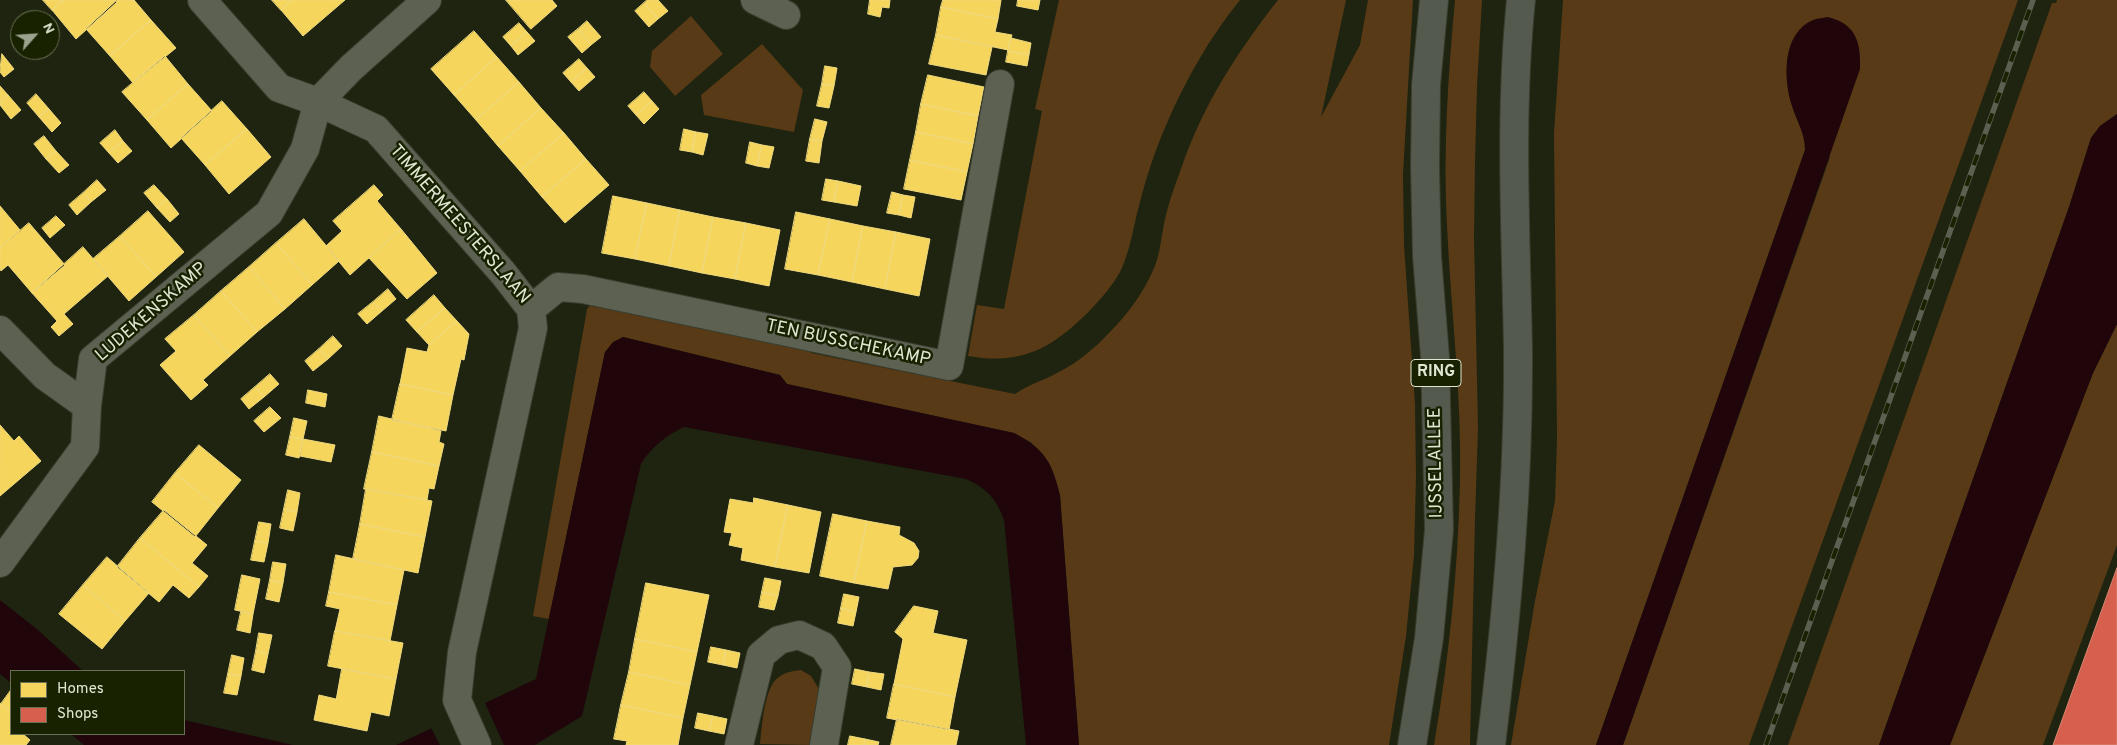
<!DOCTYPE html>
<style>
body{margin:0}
#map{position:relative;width:2117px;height:745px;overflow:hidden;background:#1e240f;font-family:Overpass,sans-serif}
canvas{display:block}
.legend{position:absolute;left:10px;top:670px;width:175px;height:65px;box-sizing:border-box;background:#182200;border:1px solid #687154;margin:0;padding:6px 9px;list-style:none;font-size:15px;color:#dfe7d2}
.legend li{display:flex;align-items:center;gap:10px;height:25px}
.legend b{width:25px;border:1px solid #687154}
.north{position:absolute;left:10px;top:10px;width:50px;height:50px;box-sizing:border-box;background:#182200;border:1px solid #687154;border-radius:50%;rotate:64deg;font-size:14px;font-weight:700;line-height:20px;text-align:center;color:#dfe7d2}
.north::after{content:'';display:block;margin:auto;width:18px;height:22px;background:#9ba38e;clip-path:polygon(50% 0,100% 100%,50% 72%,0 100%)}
</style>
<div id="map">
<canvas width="2117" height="745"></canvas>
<ul class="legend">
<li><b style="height:14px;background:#f6d55c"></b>Homes</li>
<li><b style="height:14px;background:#d6604d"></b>Shops</li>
</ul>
<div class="north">N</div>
</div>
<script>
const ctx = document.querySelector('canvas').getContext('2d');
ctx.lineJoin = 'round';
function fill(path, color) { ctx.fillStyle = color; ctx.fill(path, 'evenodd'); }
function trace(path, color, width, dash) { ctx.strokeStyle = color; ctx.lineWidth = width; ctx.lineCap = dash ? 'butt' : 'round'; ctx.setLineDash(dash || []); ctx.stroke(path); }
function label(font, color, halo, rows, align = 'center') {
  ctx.font = font + ' Overpass,sans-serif'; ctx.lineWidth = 5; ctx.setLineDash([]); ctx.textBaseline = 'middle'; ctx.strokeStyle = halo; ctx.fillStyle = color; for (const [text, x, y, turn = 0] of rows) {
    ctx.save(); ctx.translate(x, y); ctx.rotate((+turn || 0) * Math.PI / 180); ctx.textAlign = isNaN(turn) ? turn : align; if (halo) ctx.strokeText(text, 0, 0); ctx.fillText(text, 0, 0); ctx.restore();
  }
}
const green = new Path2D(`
 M 1059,0 L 1240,0 C 1210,37 1186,79 1167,123 C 1155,150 1146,178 1139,206 C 1133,228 1130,252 1120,272 C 1106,298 1063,341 1035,351 C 1012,360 992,360 968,356 L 977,305 L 1004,309 L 1042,111 L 1035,109 Z
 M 1278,0 L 1346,0 L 1321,117 L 1360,45 L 1368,0 L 1413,0 L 1403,174 L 1404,245 L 1415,404 L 1416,477 L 1414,555 L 1406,636 L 1389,745 L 1079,745 L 1060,495 L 1032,443 L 1014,433 L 787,384 L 780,375 L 623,337 L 605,352 L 549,619 L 533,616 L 587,309 L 591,304 L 805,345 L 811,353 L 1015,394 C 1031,383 1043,381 1059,372 C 1077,363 1095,348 1109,333 C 1128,314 1144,292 1154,268 C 1160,255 1161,238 1164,224 C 1168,204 1175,185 1182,166 C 1203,105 1238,51 1278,0 Z
 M 1455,0 L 1482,0 L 1477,86 L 1475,162 L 1474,238 L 1478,428 L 1475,519 L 1470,745 L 1434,745 C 1449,658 1458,571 1460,482 C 1462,397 1451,312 1447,226 C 1443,151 1448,75 1455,0 Z
 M 1563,0 L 2018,0 L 1749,745 L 1623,745 L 1830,157 L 1787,58 C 1787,74 1787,90 1792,105 C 1797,123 1806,131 1805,150 L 1596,745 L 1511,745 L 1535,601 L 1555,501 L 1557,438 L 1554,133 Z
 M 2057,0 L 2117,0 L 2117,114 L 2100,126 L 2091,138 L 2069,207 L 1879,745 L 1788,745 L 2052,3 L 2056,3 Z
 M 691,16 L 723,54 L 675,96 L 650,67 L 652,51 Z
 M 762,44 L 803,90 L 794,132 L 704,115 L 701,95 Z
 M 2117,324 L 2117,545 L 2043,745 L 1950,745 L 2093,373 Z
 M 801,670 L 811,676 L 822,694 L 812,745 L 760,744 C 762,728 764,686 779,677 C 785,672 794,671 801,670 Z`);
const water = new Path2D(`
 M 1828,17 C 1856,24 1861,42 1860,69 L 1623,745 L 1596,745 L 1805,150 C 1805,133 1797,122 1792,106 C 1783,79 1782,33 1813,20 C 1818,18 1824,18 1828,17 Z
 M 2117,114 L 2117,324 L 2093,373 L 1950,745 L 1879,745 L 2069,207 L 2091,138 L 2100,126 Z
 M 623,337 L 780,375 L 787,384 L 1014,433 C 1045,449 1052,462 1060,495 L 1079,745 L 1026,745 L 1004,520 C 997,499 986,488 966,479 L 684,427 C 667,435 651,447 641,464 L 582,716 L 535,745 L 396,745 L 536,679 L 605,352 L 613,342 Z
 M 0,600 L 38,630 L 83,671 L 11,671 L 11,683 L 0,674 Z
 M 184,720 L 293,745 L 84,745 L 71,734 L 184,734 Z`);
const pier = new Path2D(`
 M 485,700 L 485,703 L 504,745 L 440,745 L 430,726 Z`);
const homes = new Path2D(`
 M 43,0 L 64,0 L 52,10 Z
 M 64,0 L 115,0 L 117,2 L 76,39 L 52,10 Z
 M 117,0 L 134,0 L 151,20 L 110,56 L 86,29 Z
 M 272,0 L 292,0 L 281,10 Z
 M 292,0 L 345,0 L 303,36 L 281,10 Z
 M 506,0 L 552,0 L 557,6 L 531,29 Z
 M 647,0 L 658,0 L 668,11 L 658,19 L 644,3 Z
 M 870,0 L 890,0 L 889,8 L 882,7 L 880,17 L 868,14 Z
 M 943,0 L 1001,0 L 998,19 L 941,7 Z
 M 1018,0 L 1040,0 L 1038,10 L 1017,6 Z
 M 644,3 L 658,19 L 649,27 L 635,11 Z
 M 941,7 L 998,19 L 995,32 L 1012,35 L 1008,50 L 936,35 Z
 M 151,20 L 176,48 L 133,83 L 110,56 Z
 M 587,21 L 601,37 L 591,45 L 578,29 Z
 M 519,23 L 527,32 L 511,46 L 503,37 Z
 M 578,29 L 591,45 L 582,53 L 568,37 Z
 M 474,31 L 497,57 L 454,95 L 431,69 Z
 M 527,32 L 535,41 L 518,55 L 511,46 Z
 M 936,35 L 992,47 L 986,75 L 929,64 Z
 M 1011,38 L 1031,43 L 1029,55 L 1008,51 Z
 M 1008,51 L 1029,55 L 1027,66 L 1006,62 Z
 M 2,54 L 14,69 L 4,77 L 0,72 Z
 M 165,56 L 188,84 L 147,120 L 122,92 Z
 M 497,57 L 519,82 L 476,120 L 454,95 Z
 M 579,59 L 587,68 L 571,82 L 563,73 Z
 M 825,66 L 837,68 L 834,86 L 822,84 Z
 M 587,68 L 595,77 L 579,91 L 571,82 Z
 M 928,75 L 984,87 L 978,116 L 921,104 Z
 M 519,82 L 541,108 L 498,146 L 476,120 Z
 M 188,84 L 212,111 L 171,148 L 147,120 Z
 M 822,84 L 834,86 L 829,108 L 817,106 Z
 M 0,86 L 8,95 L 0,103 Z
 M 644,92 L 652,101 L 636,115 L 628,106 Z
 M 36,94 L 49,109 L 39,117 L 27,103 Z
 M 8,95 L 21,110 L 11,119 L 0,105 L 0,103 Z
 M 222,101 L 247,129 L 205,165 L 181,138 Z
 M 652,101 L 659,109 L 644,124 L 636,115 Z
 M 921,104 L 978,116 L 973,144 L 916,132 Z
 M 541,108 L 564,133 L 520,171 L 498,146 Z
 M 49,109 L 61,123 L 52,132 L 39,117 Z
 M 815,119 L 827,122 L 822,141 L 810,139 Z
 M 247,129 L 271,157 L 229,194 L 205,165 Z
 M 684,129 L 696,132 L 692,152 L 680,150 Z
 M 115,130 L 123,141 L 109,153 L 100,143 Z
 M 696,132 L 708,134 L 703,155 L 692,152 Z
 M 916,132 L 973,144 L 967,172 L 910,160 Z
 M 564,133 L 586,159 L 542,197 L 520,171 Z
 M 44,136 L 56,151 L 46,159 L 34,144 Z
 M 810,139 L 822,141 L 819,163 L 806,161 Z
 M 123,141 L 132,151 L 118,163 L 109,153 Z
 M 750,142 L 762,145 L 757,166 L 746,163 Z
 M 762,145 L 774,147 L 769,168 L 757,166 Z
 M 56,151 L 69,165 L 59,173 L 46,159 Z
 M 586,159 L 609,185 L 565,223 L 542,197 Z
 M 910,160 L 967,172 L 961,200 L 904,189 Z
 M 826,179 L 838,181 L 834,202 L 822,200 Z
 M 97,180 L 106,190 L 91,202 L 83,193 Z
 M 838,181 L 861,186 L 857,206 L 834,202 Z
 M 154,185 L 167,199 L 157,208 L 144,193 Z
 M 374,185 L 383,195 L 377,201 L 401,229 L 350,275 L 326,246 L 342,231 L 333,221 Z
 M 892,192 L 903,195 L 899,215 L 887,213 Z
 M 83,193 L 91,202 L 77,215 L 69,205 Z
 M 903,195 L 915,197 L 911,218 L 899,215 Z
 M 613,196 L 647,203 L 635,259 L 602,253 Z
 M 167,199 L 179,214 L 170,222 L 157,208 Z
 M 647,203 L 680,210 L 669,266 L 635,259 Z
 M 0,206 L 20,230 L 0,248 Z
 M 680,210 L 713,217 L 702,273 L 669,266 Z
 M 148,211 L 184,252 L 156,277 L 120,236 Z
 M 796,212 L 830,219 L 818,275 L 785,269 Z
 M 56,216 L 65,225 L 50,238 L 42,228 Z
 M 713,217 L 746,223 L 735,279 L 702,273 Z
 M 304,219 L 339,261 L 312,285 L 276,243 Z
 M 830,219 L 863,226 L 852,282 L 818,275 Z
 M 29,223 L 65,265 L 32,293 L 8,265 L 1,271 L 0,269 L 0,248 Z
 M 746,223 L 780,230 L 769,286 L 735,279 Z
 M 863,226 L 896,232 L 885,289 L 852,282 Z
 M 401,229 L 437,273 L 407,299 L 369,258 Z
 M 896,232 L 930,239 L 919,296 L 885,289 Z
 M 120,236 L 156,277 L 129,301 L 93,259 Z
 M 276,243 L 312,285 L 285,309 L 249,267 Z
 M 83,247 L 108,276 L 64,314 L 73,324 L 59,336 L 51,327 L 57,321 L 32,293 Z
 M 249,267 L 285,309 L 257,332 L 221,291 Z
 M 388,289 L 396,299 L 382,311 L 373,302 Z
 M 221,291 L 257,332 L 230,356 L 194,315 Z
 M 434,295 L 445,308 L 417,332 L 406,320 Z
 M 373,302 L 382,311 L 367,324 L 358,314 Z
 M 445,308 L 457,321 L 429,345 L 417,332 Z
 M 194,315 L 230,356 L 203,380 L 208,385 L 191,400 L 160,365 L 176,351 L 165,339 Z
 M 457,321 L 469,334 L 464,360 L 461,359 L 453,395 L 400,384 L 407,348 L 427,352 L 429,345 Z
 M 333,336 L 342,346 L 328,359 L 319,349 Z
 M 319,349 L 328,359 L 313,371 L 305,361 Z
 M 270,374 L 279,384 L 264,397 L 255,387 Z
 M 400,384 L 453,395 L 446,431 L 392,420 Z
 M 255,387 L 264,397 L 249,409 L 241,399 Z
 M 308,390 L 327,394 L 325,407 L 306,403 Z
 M 270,407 L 281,418 L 264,432 L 254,421 Z
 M 379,416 L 441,431 L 439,442 L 444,444 L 439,466 L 372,452 Z
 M 294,418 L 307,421 L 303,439 L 290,437 Z
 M 0,425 L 14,441 L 19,436 L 41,461 L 0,496 Z
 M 290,437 L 303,439 L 299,458 L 286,455 Z
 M 303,439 L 335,445 L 331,462 L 300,456 Z
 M 199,445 L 241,480 L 218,508 L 175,473 Z
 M 372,452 L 439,466 L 434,489 L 429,488 L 427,500 L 364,489 Z
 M 175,473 L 218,508 L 195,537 L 152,502 Z
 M 366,489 L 432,501 L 425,537 L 360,524 Z
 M 288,490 L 300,493 L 297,512 L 284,509 Z
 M 754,498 L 788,505 L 775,567 L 741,560 L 743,548 L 729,545 L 732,533 L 724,532 L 730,499 L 753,503 Z
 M 788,505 L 821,512 L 809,573 L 775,567 Z
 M 284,509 L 297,512 L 293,531 L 280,528 Z
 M 164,510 L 207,545 L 192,563 L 208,576 L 199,587 L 140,538 Z
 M 833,514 L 867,521 L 854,583 L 820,576 Z
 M 867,521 L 900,527 L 899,535 L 914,543 L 919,551 L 918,558 L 912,565 L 893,567 L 888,589 L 854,583 Z
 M 259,522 L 271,524 L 268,543 L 255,541 Z
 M 360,524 L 425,537 L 418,573 L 353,559 Z
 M 140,538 L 199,587 L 189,598 L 173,585 L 159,602 L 117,567 Z
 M 255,541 L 268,543 L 264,562 L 251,560 Z
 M 336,555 L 404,570 L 397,605 L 329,592 Z
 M 107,557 L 149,593 L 125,621 L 83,585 Z
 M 273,562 L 286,564 L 283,583 L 270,580 Z
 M 242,575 L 260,579 L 253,614 L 235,610 Z
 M 765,578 L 781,581 L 778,596 L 762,592 Z
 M 270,580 L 283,583 L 279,602 L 266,599 Z
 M 646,583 L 709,595 L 697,652 L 635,639 Z
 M 83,585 L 125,621 L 102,649 L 59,614 Z
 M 329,592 L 397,605 L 390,641 L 335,631 L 340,609 L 326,606 Z
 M 762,592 L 778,596 L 774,610 L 759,607 Z
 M 844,594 L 859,597 L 856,612 L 841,608 Z
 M 914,606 L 938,611 L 933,633 L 967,640 L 955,697 L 894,684 L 903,639 L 895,632 Z
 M 841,608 L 856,612 L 853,626 L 838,623 Z
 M 241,612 L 253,614 L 250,633 L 237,630 Z
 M 335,631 L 403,643 L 396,679 L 328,666 Z
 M 259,633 L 272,635 L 268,654 L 256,651 Z
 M 635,639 L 697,652 L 690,685 L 629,672 Z
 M 711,647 L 726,650 L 723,665 L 708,662 Z
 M 726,650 L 740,653 L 737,668 L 723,665 Z
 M 256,651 L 268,654 L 264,673 L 252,670 Z
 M 232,655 L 244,658 L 241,676 L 228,674 Z
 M 342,669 L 396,679 L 389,716 L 371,712 L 367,731 L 314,720 L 319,695 L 336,699 Z
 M 855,669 L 869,672 L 867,687 L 852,684 Z
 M 629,672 L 690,685 L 683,718 L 621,705 Z
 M 869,672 L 884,674 L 881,690 L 867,687 Z
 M 228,674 L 241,676 L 237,695 L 224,693 Z
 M 894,684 L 955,697 L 949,730 L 887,718 Z
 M 11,690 L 11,713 L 1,704 Z
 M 0,703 L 11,713 L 11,734 L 23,734 L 30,740 L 26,745 L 0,745 Z
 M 621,705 L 683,718 L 678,745 L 626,745 L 627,741 L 614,739 Z
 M 698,713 L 713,716 L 709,731 L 695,728 Z
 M 713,716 L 727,719 L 724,734 L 709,731 Z
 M 897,719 L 959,731 L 956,745 L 891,745 Z
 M 850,736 L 865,739 L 864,745 L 848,745 Z
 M 865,739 L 879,742 L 878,745 L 864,745 Z`);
const shops = new Path2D(`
 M 2117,568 L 2117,745 L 2053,745 L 2075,684 Z`);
const minor = new Path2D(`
 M 202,0 L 279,88 L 318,102 L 376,129 L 503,273 L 531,309 L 533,328 L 462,652 L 457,700 L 477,745
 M 755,0 L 786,15
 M 531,309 L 558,287 L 583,289 L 949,366 L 1000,84
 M 0,330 L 45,376 L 87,406
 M 0,563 L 85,447 L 87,406 L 93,359 L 269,213 L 305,149 L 318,102 L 351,68 L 427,0
 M 739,745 L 761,655 L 779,640 L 799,635 L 823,646 L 837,667 L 824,745`);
const major = new Path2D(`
 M 1412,745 L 1429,638 L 1439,530 L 1435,357 L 1427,256 L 1425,168 L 1426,85 L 1434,0
 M 1491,745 C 1507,614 1519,482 1518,350 C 1516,233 1509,117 1521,0`);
const rail = new Path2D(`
 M 1766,745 L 2033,0`);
const shields = [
 [1436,373,50]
];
const shieldNames = [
 ["RING",1436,373]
];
const streetNames = [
 ["TIMMERMEESTERSLAAN",459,225,49],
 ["LUDEKENSKAMP",152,313,-41],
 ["TEN BUSSCHEKAMP",848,344,12],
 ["IJSSELALLEE",1437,463,-91]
];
fill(green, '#583a17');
fill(water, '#20060b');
fill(pier, '#1e240f');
fill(homes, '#f6d55c');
trace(homes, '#efda7f', 1);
fill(shops, '#d6604d');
trace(shops, '#d98875', 1);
trace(minor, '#393d2e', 30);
trace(major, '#393d2e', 30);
trace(minor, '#5c6152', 28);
trace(major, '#555a4f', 28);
trace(rail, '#5b6051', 5.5);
trace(rail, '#182200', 4, [11]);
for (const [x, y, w] of shields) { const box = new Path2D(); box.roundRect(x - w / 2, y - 13.5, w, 27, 4); ctx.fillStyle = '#182200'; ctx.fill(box); trace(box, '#dfe7d2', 1); }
label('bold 16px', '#dfe7d2', null, shieldNames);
label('18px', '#dfe7d2', '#182200', streetNames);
</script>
